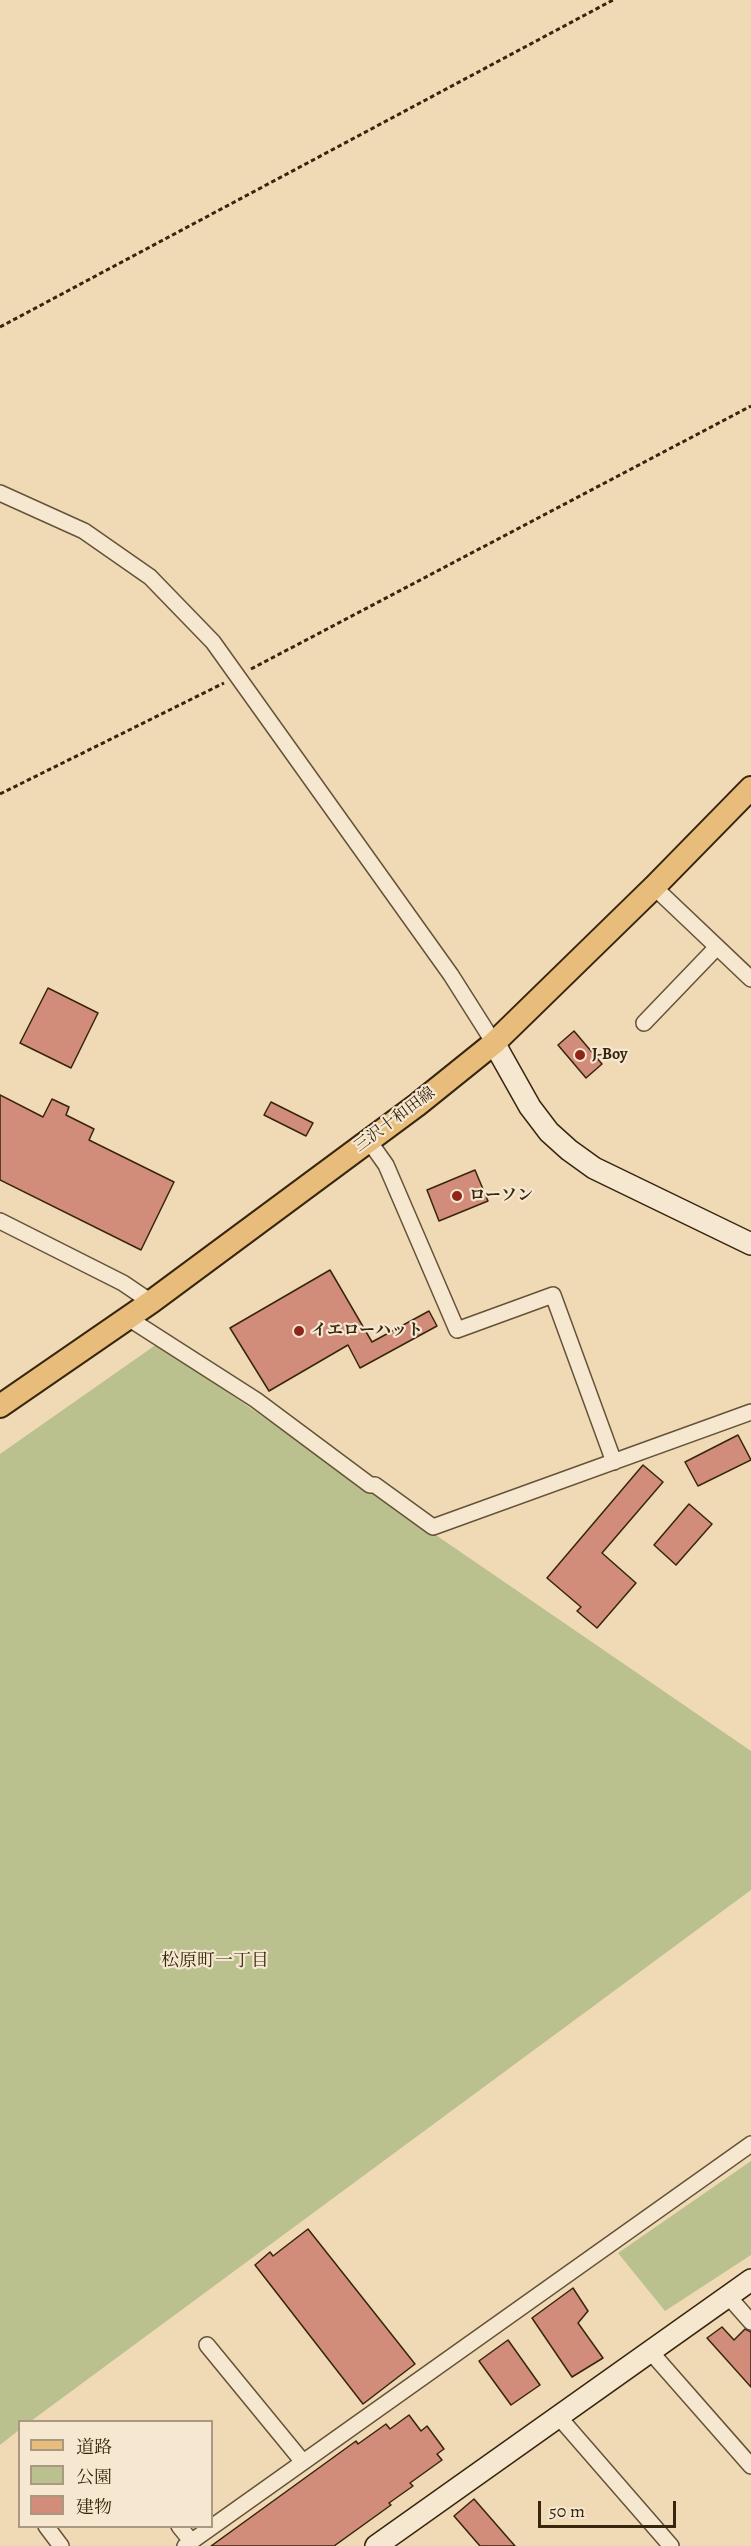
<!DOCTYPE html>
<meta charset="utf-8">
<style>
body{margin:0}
#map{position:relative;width:751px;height:2546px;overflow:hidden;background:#f0dab6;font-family:Alegreya,"Noto Serif JP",serif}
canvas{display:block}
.legend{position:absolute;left:18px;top:2420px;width:195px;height:108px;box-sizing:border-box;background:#f5e7d0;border:2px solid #a99982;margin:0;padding:8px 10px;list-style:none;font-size:18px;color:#37250d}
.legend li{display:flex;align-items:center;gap:12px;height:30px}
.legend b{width:30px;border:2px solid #a99982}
.scale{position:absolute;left:538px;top:2501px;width:138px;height:27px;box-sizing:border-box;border:3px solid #37250d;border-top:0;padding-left:8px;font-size:18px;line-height:21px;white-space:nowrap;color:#37250d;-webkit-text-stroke:4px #f5e7d0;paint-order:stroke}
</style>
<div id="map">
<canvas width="751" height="2546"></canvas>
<ul class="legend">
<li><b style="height:8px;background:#e8bd7b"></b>道路</li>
<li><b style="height:16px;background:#bac08e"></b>公園</li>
<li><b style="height:16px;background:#d18d7a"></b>建物</li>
</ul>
<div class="scale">50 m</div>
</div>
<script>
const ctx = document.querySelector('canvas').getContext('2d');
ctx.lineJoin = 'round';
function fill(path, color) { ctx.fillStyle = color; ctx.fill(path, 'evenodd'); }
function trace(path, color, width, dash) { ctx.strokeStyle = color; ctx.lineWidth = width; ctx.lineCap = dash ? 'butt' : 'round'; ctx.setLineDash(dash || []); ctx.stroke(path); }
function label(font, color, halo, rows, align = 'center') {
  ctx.font = font + ' Alegreya,"Noto Serif JP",serif'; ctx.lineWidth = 4.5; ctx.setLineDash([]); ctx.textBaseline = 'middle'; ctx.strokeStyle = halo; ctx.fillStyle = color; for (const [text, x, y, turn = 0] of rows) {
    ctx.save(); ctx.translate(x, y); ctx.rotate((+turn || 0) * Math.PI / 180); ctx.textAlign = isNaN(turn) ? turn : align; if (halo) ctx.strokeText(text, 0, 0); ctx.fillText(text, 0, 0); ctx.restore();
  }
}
const green = new Path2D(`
 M 157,1344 L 751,1751 L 751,1890 L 31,2421 L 20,2422 L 19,2430 L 0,2445 L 0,1454 Z
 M 751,2161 L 751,2255 L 665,2311 L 618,2253 Z`);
const building = new Path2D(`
 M 48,988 L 98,1013 L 71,1068 L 20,1043 Z
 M 574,1031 L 602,1064 L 586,1078 L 558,1045 Z
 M 0,1095 L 43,1117 L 52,1099 L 69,1107 L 66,1115 L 94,1129 L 89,1140 L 174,1182 L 141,1250 L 0,1180 Z
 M 271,1102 L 313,1123 L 306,1136 L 264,1115 Z
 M 475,1170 L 488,1201 L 439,1221 L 427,1190 Z
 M 330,1270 L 372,1342 L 429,1311 L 437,1326 L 360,1368 L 348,1345 L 269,1391 L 230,1328 Z
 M 738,1435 L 751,1460 L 698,1486 L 685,1462 Z
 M 643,1465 L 663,1482 L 602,1553 L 636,1583 L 597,1628 L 577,1611 L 581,1607 L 547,1578 Z
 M 689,1504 L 712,1524 L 676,1565 L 654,1545 Z
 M 308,2229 L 415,2364 L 363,2404 L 255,2265 L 270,2252 L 273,2256 Z
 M 573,2288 L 588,2311 L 578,2323 L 603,2358 L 572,2377 L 532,2318 Z
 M 722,2327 L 734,2340 L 745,2329 L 751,2332 L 751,2387 L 707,2338 Z
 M 508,2340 L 540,2385 L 511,2405 L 479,2361 Z
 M 409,2415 L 421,2431 L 427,2426 L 444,2449 L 437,2454 L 442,2460 L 410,2483 L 413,2486 L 389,2503 L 391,2505 L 334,2546 L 211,2546 L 356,2441 L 358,2444 L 386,2424 L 390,2429 Z
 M 474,2499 L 515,2546 L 480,2546 L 454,2516 Z`);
const path = new Path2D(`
 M 0,327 L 613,0
 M 251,669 L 751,406
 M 0,794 L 224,683`);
const street = new Path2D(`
 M 0,493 L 84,531 L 150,577 L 213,642 L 451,975 L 494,1043
 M 654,887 L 751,979
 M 644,1023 L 717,947
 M 369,1141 L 386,1165 L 457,1330 L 553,1295 L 614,1462
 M 0,1221 L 123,1283 L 151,1302
 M 128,1318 L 256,1400 L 370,1485 L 375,1485 L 433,1527 L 751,1412
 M 728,2296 L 751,2322
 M 207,2345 L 303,2462
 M 649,2350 L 751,2466
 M 558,2416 L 671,2546
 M 46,2526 L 61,2546
 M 179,2526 L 191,2541
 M 185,2546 L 751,2144`);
const secondary = new Path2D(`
 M 494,1043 L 530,1107 L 549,1132 L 569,1150 L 594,1168 L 751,1244
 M 376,2546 L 751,2280`);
const primary = new Path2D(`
 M 0,1406 L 151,1302 L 417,1105 L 494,1043 L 654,887 L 751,788`);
const markers = [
 [580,1055,6,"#8f2418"],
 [457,1196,6,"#8f2418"],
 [299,1331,6,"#8f2418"]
];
const poiNames = [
 ["J-Boy",592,1055],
 ["ローソン",469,1196],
 ["イエローハット",311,1331]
];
const streetNames = [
 ["三沢十和田線",395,1120,-37]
];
const neighbourhoodNames = [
 ["松原町一丁目",215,1962]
];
fill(green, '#bac08e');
fill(building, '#d18d7a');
trace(building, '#37250d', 1.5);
trace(street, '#655237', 18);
trace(secondary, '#37250d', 24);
trace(primary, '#37250d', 26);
trace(path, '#37250d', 3, [4.5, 3]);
trace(street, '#f5e7d0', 15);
trace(secondary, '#f5e7d0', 21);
trace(primary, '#e8bd7b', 22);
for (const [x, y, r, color] of markers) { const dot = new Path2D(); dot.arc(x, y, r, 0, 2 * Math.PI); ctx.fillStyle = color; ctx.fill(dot); trace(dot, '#f5e7d0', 2); }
label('bold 16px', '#37250d', '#f5e7d0', poiNames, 'left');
label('16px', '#37250d', '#f5e7d0', streetNames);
label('18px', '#37250d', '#f5e7d0', neighbourhoodNames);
</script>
